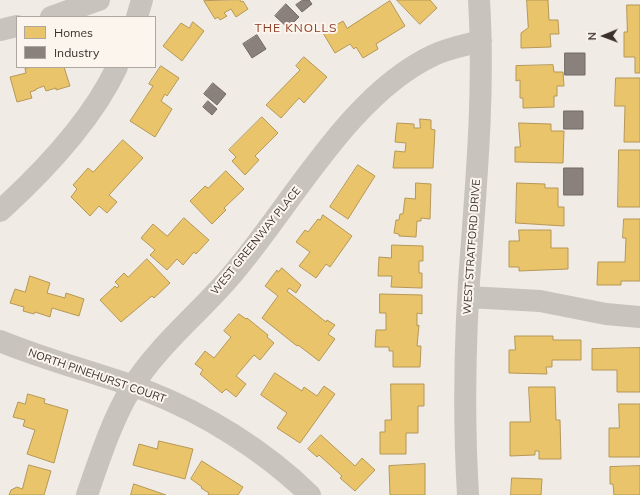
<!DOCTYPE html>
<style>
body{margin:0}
#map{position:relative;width:640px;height:495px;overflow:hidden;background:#f0ebe5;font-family:Mulish,sans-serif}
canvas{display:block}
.legend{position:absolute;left:16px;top:16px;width:140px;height:52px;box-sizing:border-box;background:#fbf5ee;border:1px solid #aea6a0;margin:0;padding:5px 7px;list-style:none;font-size:12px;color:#3b302b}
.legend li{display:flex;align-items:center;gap:8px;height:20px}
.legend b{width:20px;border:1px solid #aea6a0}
.north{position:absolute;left:584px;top:16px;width:40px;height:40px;-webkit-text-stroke:3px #fbf5ee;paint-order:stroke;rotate:269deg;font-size:11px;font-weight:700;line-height:16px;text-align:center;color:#3b302b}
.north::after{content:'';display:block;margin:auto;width:14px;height:18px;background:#3b302b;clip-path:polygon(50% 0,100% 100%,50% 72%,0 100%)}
</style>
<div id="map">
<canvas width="640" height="495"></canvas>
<ul class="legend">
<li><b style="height:11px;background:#e9c46a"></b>Homes</li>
<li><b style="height:11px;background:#8a817c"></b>Industry</li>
</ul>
<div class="north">N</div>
</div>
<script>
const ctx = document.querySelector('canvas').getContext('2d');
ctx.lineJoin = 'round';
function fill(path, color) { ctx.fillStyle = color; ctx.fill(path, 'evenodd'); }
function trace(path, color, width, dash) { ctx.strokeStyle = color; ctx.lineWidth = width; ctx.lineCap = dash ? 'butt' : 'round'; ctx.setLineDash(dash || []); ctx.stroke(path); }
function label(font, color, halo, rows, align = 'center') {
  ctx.font = font + ' Mulish,sans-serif'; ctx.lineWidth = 4; ctx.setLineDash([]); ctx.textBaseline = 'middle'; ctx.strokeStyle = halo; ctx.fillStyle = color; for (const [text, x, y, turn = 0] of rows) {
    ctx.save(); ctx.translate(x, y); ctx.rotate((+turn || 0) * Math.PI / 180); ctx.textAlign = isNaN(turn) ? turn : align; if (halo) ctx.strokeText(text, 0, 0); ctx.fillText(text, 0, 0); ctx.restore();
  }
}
const homes = new Path2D(`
 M 240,0 L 241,2 L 243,1 L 248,9 L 236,17 L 231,9 L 224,13 L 227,16 L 220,20 L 218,17 L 215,19 L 204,1 Z
 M 397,0 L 430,0 L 437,8 L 420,24 Z
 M 527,0 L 548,0 L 549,20 L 558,20 L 559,34 L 550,34 L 551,47 L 521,48 L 521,33 L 528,28 Z
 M 390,1 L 405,26 L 376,44 L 378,49 L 363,58 L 356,47 L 354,49 L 350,44 L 335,53 L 323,33 L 343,21 L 347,28 Z
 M 627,5 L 640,5 L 640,73 L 635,73 L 635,57 L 624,57 L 624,32 L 627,32 Z
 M 193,22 L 204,31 L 182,61 L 163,46 L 181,23 L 189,28 Z
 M 304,57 L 327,77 L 304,103 L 299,98 L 281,118 L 266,105 L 300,70 L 296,66 Z
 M 553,65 L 554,72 L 563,72 L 564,86 L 557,86 L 557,96 L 554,96 L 554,107 L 523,108 L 523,98 L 520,98 L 520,80 L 516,81 L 516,66 Z
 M 161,66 L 179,78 L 167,96 L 165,94 L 161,101 L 172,109 L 155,137 L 130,121 L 153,86 L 149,84 Z
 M 32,67 L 64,67 L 70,86 L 56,90 L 56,88 L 46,91 L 44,86 L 36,89 L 36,90 L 30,92 L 32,98 L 17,102 L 10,77 L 26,73 L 25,69 Z
 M 616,78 L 640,78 L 640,142 L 624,142 L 625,106 L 615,106 Z
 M 262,117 L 278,133 L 255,156 L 259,160 L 245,175 L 232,161 L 236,157 L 229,150 Z
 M 420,119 L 431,120 L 431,129 L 435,130 L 433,168 L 393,168 L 395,151 L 405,152 L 406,143 L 395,142 L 397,123 L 414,124 L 414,128 L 420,128 Z
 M 519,123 L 551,124 L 551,131 L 564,131 L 563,163 L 515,162 L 515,147 L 520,147 Z
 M 123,140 L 143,158 L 109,195 L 117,202 L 107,213 L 99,206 L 90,216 L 71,197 L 77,189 L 73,185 L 88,168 L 93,172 Z
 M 619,150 L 640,150 L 640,207 L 618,207 Z
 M 358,165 L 375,176 L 348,219 L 330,207 Z
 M 226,171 L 244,189 L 224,208 L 226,210 L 212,224 L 190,201 L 205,186 L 208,188 Z
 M 416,183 L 431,184 L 430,219 L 421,218 L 421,221 L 417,221 L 416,237 L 399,236 L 399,234 L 394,233 L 396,220 L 399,220 L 400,214 L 403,214 L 405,198 L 415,199 Z
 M 517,183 L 545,184 L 545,188 L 558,188 L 558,207 L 564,207 L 564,226 L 516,223 Z
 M 323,215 L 352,236 L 330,267 L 326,264 L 316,278 L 299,266 L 310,252 L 296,242 L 305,230 L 308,232 L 318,219 L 320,220 Z
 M 184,218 L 209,240 L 196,254 L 194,252 L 183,265 L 177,259 L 167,270 L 150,255 L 155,250 L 141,238 L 153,224 L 167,236 Z
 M 624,219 L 640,219 L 640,281 L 621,281 L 621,285 L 597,285 L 598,262 L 625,262 L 626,238 L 623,238 Z
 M 519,230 L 551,230 L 551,248 L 568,248 L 568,269 L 519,271 L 519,267 L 509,267 L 509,241 L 519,241 Z
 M 392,245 L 423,246 L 423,261 L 419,261 L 419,273 L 422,273 L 422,288 L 391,287 L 392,276 L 378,276 L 379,257 L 391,258 Z
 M 147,259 L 170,283 L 154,298 L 152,296 L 121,322 L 100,300 L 115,286 L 117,288 L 119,286 L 115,282 L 124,273 L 128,277 Z
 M 282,268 L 301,285 L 296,293 L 289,288 L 287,291 L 326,322 L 327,320 L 335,325 L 328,334 L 335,339 L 319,361 L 298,345 L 297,346 L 262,318 L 278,296 L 265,286 L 277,270 L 278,272 Z
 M 30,276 L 50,283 L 47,293 L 65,298 L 66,293 L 84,299 L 79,316 L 52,308 L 50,317 L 35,312 L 34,314 L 23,311 L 24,307 L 10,303 L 15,289 L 25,292 Z
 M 380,294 L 422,295 L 422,314 L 417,313 L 417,326 L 419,325 L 417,346 L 421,346 L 420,367 L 393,367 L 393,351 L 389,351 L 389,347 L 375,347 L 376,330 L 386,330 L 386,313 L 380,313 Z
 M 239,314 L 246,319 L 247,318 L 268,335 L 267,337 L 274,343 L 260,360 L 254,355 L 236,376 L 246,384 L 236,397 L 226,389 L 222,393 L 200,374 L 203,370 L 195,364 L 205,351 L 214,358 L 231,337 L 224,331 Z
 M 515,336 L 553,336 L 553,340 L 581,340 L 581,360 L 552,360 L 552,367 L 546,367 L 547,374 L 509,373 L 509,350 L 515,350 Z
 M 640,348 L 640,392 L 617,392 L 617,370 L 592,370 L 592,349 Z
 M 275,373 L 302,391 L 304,387 L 317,396 L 324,386 L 335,394 L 300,443 L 277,428 L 287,413 L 261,395 Z
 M 391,384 L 424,384 L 424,406 L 418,406 L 418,433 L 406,433 L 406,454 L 380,454 L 380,432 L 385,432 L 385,420 L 391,420 Z
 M 529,387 L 555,387 L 556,420 L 560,420 L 561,459 L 539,459 L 539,451 L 535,451 L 535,455 L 510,456 L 510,422 L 530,422 Z
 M 28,394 L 45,399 L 44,403 L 68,410 L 54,463 L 27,454 L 35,430 L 23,426 L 25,420 L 13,417 L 18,402 L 25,404 Z
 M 619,404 L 640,404 L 640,457 L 609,457 L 609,428 L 619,428 Z
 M 321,435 L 355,466 L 362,458 L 375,470 L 355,491 L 340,478 L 342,476 L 319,455 L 317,457 L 308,449 Z
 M 159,441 L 193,449 L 185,479 L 133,465 L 139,444 L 157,449 Z
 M 202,461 L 243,487 L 238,495 L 208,495 L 209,493 L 201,488 L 202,487 L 191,479 Z
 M 425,464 L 425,495 L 390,495 L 389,466 Z
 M 29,465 L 51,471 L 44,495 L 9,495 L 11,490 L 17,487 L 22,489 Z
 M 640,466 L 640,495 L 614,495 L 613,484 L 610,484 L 610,467 Z
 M 512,478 L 542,479 L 541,495 L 511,495 Z
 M 134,484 L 166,495 L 131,495 Z`);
const industry = new Path2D(`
 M 303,0 L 309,0 L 312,4 L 302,12 L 296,5 Z
 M 286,4 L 299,17 L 288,28 L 275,16 Z
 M 257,35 L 266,49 L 252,58 L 243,44 Z
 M 565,53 L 585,53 L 585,75 L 565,75 Z
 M 213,83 L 226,94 L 217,105 L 204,94 Z
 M 208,101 L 217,109 L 212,115 L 203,107 Z
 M 564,111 L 583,111 L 583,129 L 564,129 Z
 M 564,168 L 583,168 L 583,195 L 564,195 Z`);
const minor = new Path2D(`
 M 51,17 L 99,0
 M 137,17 L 142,0
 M 0,30 L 17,26
 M 0,211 C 43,172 92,120 117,67
 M 469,297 L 540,301 L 606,314 L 640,317
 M 0,341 C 48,361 98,373 147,391 C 206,414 265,451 310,495
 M 87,495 C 98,463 113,417 131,389 C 156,348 198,314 230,277 C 290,208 349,94 434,55 C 448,48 466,45 481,41
 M 468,495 C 463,411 465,325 472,241 C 478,161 484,81 479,0`);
const streetNames = [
 ["WEST GREENWAY PLACE",256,241,-51],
 ["WEST STRATFORD DRIVE",472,247,-86],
 ["NORTH PINEHURST COURT",97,376,19]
];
const neighbourhoodNames = [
 ["THE KNOLLS",296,28]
];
fill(homes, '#e9c46a');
trace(homes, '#b59857', 1);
fill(industry, '#8a817c');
trace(industry, '#726964', 1);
trace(minor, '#c9c3be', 22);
label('11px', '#3b302b', '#fbf5ee', streetNames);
ctx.letterSpacing = '1px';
label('12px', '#8c3b22', '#fbf5ee', neighbourhoodNames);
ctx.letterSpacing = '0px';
</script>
